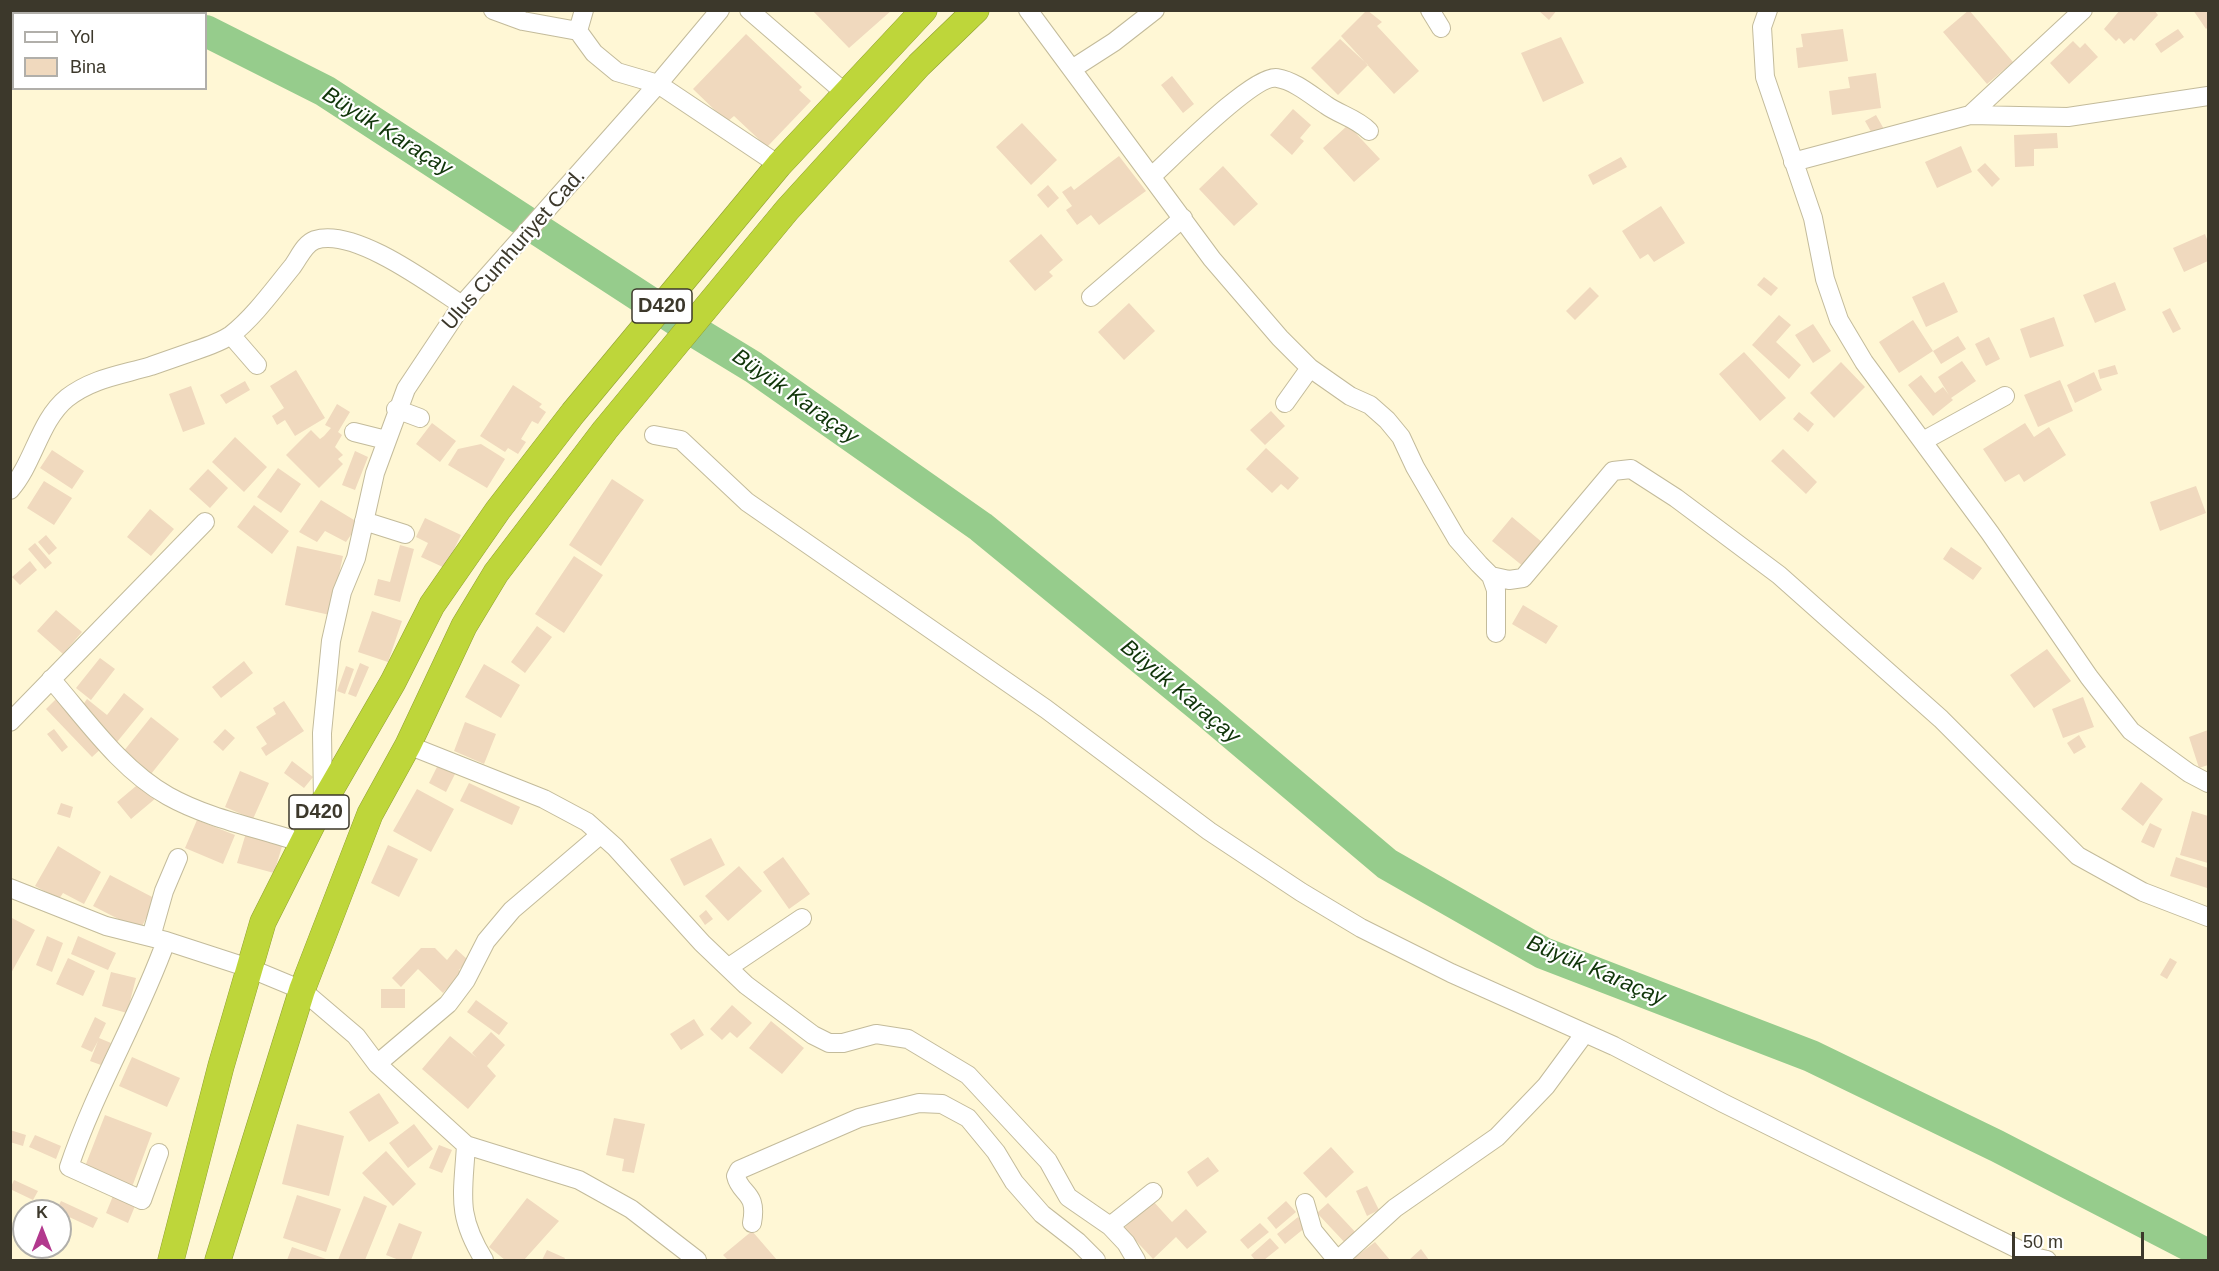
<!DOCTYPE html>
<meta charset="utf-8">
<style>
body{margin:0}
#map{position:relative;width:2219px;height:1271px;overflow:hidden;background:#fff7d5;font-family:Helvetica,sans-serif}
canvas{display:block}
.frame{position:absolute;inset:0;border:12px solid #3c382b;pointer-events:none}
.legend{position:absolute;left:12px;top:12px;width:195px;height:78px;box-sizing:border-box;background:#fff;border:2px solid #b1afaa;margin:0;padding:8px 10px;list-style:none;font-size:18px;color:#3c382b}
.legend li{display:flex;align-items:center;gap:12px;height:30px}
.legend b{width:30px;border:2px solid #b1afaa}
.north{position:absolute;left:12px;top:1199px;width:60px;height:60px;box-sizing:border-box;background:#fff;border:2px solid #b1afaa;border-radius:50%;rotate:0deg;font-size:16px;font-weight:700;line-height:24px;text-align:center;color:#3c382b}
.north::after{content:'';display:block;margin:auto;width:21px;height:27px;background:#b2398e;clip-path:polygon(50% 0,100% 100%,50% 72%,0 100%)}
.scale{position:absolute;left:2012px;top:1232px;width:132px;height:27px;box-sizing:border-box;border:3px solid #3c382b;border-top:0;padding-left:8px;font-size:18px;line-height:21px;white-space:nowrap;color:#3c382b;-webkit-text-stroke:4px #fff;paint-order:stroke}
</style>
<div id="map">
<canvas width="2219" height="1271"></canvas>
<div class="frame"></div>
<ul class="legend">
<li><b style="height:8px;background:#fff"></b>Yol</li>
<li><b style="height:16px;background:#f0d9be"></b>Bina</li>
</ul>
<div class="north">K</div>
<div class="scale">50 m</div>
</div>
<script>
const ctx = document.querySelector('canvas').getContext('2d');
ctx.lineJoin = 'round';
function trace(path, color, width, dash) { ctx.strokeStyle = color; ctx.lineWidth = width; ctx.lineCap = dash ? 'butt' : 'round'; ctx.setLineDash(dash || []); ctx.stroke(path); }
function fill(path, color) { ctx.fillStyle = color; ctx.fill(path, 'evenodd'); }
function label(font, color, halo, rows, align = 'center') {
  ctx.font = font + ' Helvetica,sans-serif'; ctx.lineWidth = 4.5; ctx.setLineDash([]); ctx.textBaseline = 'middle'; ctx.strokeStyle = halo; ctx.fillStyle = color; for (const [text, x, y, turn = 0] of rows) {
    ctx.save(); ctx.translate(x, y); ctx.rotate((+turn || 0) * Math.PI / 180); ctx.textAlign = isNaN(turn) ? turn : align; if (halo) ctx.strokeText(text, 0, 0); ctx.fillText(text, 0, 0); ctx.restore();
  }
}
const river = new Path2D(`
 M 160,10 L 167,14
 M 206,31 L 325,91 L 689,328 L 753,367 L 981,527 L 1207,712 L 1387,864 L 1543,953 L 1811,1056 L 1997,1146 L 2208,1255`);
const building = new Path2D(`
 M 812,10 L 892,10 L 849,48 Z
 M 1367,10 L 1382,22 L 1377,26 L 1419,71 L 1394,94 L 1341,36 Z
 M 1538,10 L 1557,10 L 1549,20 Z
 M 1969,10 L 2013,62 L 1987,84 L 1943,32 Z
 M 2120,10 L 2154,10 L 2158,15 L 2134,41 L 2131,38 L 2124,44 L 2119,38 L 2116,41 L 2104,29 Z
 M 2193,10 L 2208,10 L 2208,27 L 2206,29 Z
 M 1843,29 L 1848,61 L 1798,68 L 1796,48 L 1803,47 L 1801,34 Z
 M 2178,29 L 2184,37 L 2161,53 L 2155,44 Z
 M 746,34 L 802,87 L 799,90 L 811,101 L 767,147 L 734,116 L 727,122 L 693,89 Z
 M 1561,37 L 1584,83 L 1543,102 L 1521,53 Z
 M 1340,39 L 1368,65 L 1338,95 L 1311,68 Z
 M 2073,41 L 2080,48 L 2085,43 L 2098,57 L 2069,84 L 2050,63 Z
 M 1876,73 L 1881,108 L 1832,115 L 1829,91 L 1850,88 L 1848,77 Z
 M 1172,76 L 1194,104 L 1183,113 L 1161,85 Z
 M 1293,109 L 1311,125 L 1300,138 L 1304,141 L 1292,155 L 1270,135 Z
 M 1876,115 L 1885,131 L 1874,137 L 1865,121 Z
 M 1022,123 L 1057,160 L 1031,185 L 996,147 Z
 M 1348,125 L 1380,159 L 1354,182 L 1323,148 Z
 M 2057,133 L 2058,148 L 2034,149 L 2034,166 L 2015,167 L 2014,135 Z
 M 1961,146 L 1972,172 L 1937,188 L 1925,162 Z
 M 1119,156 L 1146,191 L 1099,225 L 1091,215 L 1077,225 L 1066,210 L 1072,206 L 1062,192 L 1071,186 L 1074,190 Z
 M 1621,157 L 1627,167 L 1593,185 L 1588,175 Z
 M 1985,163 L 2000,179 L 1992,187 L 1977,170 Z
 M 1223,166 L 1258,204 L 1234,226 L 1199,189 Z
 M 1048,185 L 1059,198 L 1048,208 L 1037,195 Z
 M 1661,206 L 1685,243 L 1654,262 L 1648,254 L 1640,259 L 1622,231 Z
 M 1041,234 L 1063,260 L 1049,272 L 1053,276 L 1035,291 L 1009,261 Z
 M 2205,234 L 2208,242 L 2208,261 L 2184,272 L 2173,248 Z
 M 1764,277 L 1778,288 L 1771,296 L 1757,285 Z
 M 1944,282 L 1958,312 L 1926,327 L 1912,297 Z
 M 2115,282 L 2126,310 L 2095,323 L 2083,295 Z
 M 1590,287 L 1599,296 L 1575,320 L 1566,311 Z
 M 1129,303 L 1155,331 L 1124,360 L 1098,332 Z
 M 2170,308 L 2181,329 L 2173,333 L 2162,312 Z
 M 1779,315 L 1791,325 L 1776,342 L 1801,365 L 1789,379 L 1752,345 Z
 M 2054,317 L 2064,346 L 2030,358 L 2020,329 Z
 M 1913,320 L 1933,351 L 1899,373 L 1879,342 Z
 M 1813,324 L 1831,351 L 1813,363 L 1795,335 Z
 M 1958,336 L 1966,349 L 1941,364 L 1933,351 Z
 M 1989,337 L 2000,359 L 1986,366 L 1975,344 Z
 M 1744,352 L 1786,398 L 1760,421 L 1719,374 Z
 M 1962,361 L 1976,381 L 1951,398 L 1953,400 L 1933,416 L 1908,385 L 1921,375 L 1935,393 L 1943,387 L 1949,395 L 1938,377 Z
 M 1841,362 L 1865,387 L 1834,418 L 1810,393 Z
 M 2115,365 L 2118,374 L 2100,379 L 2098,370 Z
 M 296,370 L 325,418 L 295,436 L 285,420 L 277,425 L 272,416 L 284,408 L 270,386 Z
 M 2094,372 L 2102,390 L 2075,403 L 2067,385 Z
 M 2060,380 L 2073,411 L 2038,427 L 2024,395 Z
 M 245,381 L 250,390 L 226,404 L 220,395 Z
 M 513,385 L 542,404 L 539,407 L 546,412 L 538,424 L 532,421 L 521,439 L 526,442 L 518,454 L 508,448 L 505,452 L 480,436 Z
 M 191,386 L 205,424 L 183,432 L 169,394 Z
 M 337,404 L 350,412 L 338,432 L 342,435 L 335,447 L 343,455 L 338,459 L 343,464 L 319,488 L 286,455 L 311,430 L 320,439 L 324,436 L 331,428 L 325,425 Z
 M 1271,411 L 1285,426 L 1265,445 L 1250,430 Z
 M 1799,412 L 1814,424 L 1808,432 L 1793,419 Z
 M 432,423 L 456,441 L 440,462 L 416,444 Z
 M 2025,423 L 2034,437 L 2049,427 L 2066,455 L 2024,482 L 2019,474 L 2005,482 L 1983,449 Z
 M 235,437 L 267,467 L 244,492 L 212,462 Z
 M 481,444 L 505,459 L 487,488 L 448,465 L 458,449 Z
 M 1266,448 L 1299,478 L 1288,490 L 1281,484 L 1272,493 L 1246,469 Z
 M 1783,449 L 1817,482 L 1806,494 L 1771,461 Z
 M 52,450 L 84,471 L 72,489 L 40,468 Z
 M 355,451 L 368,457 L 355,490 L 342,485 Z
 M 278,468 L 301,484 L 281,513 L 257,497 Z
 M 208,469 L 228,488 L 210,508 L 189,489 Z
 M 612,479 L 644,500 L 601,566 L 569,545 Z
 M 44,481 L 72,498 L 54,525 L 27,508 Z
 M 2196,486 L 2206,513 L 2160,531 L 2150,502 Z
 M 321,500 L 359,523 L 346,542 L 325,531 L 317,542 L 299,532 Z
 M 254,505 L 289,531 L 272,554 L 237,527 Z
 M 150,509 L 174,529 L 151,556 L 127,537 Z
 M 1512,517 L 1543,543 L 1524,567 L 1492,541 Z
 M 425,518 L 461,535 L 445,568 L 421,557 L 428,543 L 416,537 Z
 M 46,535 L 57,548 L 49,555 L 38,542 Z
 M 35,543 L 52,563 L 45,569 L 28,549 Z
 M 400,545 L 414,549 L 400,602 L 374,595 L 378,579 L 390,582 Z
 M 297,546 L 343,556 L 330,615 L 285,605 Z
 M 1951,547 L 1982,568 L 1973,580 L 1943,559 Z
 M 574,556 L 603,575 L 564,633 L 535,614 Z
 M 30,561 L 37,570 L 20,585 L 12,577 Z
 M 1523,605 L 1558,626 L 1546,644 L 1512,624 Z
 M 56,610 L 82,632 L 63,654 L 37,631 Z
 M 372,611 L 402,621 L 388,662 L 358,652 Z
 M 537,626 L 552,637 L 525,673 L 511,662 Z
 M 2047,649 L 2071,681 L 2034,708 L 2010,675 Z
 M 100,658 L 115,669 L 91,700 L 76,688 Z
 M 244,661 L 253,673 L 221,698 L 212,687 Z
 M 360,663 L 369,667 L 356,697 L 348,694 Z
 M 484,664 L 520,685 L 501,718 L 465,697 Z
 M 346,666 L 354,669 L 345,694 L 337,691 Z
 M 124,693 L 144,709 L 117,742 L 78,712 L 87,699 L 107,715 Z
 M 58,697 L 105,745 L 92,757 L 46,709 Z
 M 2083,697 L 2094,727 L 2063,738 L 2052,709 Z
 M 284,701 L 304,731 L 266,756 L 261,748 L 267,744 L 256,727 L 276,714 L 273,708 Z
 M 151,717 L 179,739 L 151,774 L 123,752 Z
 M 465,722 L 496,734 L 484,764 L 454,751 Z
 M 54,729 L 68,747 L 62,752 L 47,734 Z
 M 225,729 L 235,738 L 223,751 L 213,742 Z
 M 2208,730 L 2208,765 L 2199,768 L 2189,737 Z
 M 2079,735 L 2086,747 L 2074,754 L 2067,743 Z
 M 292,761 L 313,777 L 304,788 L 284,773 Z
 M 438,765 L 455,774 L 446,792 L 429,783 Z
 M 240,771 L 269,783 L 253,819 L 225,807 Z
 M 142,781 L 156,798 L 131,819 L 117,802 Z
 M 2141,782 L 2163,799 L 2143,826 L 2121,809 Z
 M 469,783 L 520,807 L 512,825 L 460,801 Z
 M 417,789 L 454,809 L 431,852 L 393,831 Z
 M 61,803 L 73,807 L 70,818 L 57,814 Z
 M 2192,811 L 2208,816 L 2208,863 L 2180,855 Z
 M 197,820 L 235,835 L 223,864 L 185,848 Z
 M 2150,823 L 2162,829 L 2154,848 L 2141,842 Z
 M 246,833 L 283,843 L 274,873 L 237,863 Z
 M 711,838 L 725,865 L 684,886 L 670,859 Z
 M 388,845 L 418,859 L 399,897 L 371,883 Z
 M 58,846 L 101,872 L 84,904 L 63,893 L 59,899 L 35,886 Z
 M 783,857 L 810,894 L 789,909 L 763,872 Z
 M 2176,857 L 2208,868 L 2207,888 L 2170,876 Z
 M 739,866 L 762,891 L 728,921 L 705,896 Z
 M 110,875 L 156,899 L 140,930 L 93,906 Z
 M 706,910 L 713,919 L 705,925 L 699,916 Z
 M 10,917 L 35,930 L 10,975 Z
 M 47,936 L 63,943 L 52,972 L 36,965 Z
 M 78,936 L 116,953 L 108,970 L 71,954 Z
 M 421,948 L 435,948 L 447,960 L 456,949 L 468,960 L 459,970 L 462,973 L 443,993 L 418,969 L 401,987 L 392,978 Z
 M 68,958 L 95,971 L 83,996 L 56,984 Z
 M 2170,958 L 2177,962 L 2167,979 L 2160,975 Z
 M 111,972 L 136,978 L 127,1013 L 102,1006 Z
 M 381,989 L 405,989 L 405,1008 L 381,1008 Z
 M 476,1000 L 508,1023 L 499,1035 L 467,1012 Z
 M 732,1005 L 752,1023 L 737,1038 L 730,1032 L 722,1040 L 710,1029 Z
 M 95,1017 L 106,1023 L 99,1038 L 111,1043 L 101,1065 L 90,1061 L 98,1041 L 92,1052 L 81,1047 Z
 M 694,1019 L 704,1035 L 681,1050 L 670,1034 Z
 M 771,1021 L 804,1048 L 782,1074 L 749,1048 Z
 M 491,1032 L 505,1045 L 487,1066 L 496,1076 L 468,1109 L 422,1069 L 450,1036 L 477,1058 L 472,1053 Z
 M 132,1057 L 180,1078 L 167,1107 L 119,1086 Z
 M 379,1093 L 399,1123 L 369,1142 L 349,1112 Z
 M 105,1115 L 152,1133 L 132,1187 L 84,1169 Z
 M 614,1118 L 645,1124 L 634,1173 L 622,1171 L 624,1159 L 606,1155 Z
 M 297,1124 L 344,1136 L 329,1196 L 282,1184 Z
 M 414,1124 L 433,1149 L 408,1168 L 389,1143 Z
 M 10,1130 L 26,1135 L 23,1146 L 10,1142 Z
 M 35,1135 L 61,1146 L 56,1159 L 29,1147 Z
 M 439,1145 L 452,1150 L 442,1173 L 429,1168 Z
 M 1331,1147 L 1354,1172 L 1326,1198 L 1303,1173 Z
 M 386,1151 L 416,1184 L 393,1206 L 362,1173 Z
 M 1208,1157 L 1219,1171 L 1197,1187 L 1187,1172 Z
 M 14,1180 L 38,1191 L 33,1200 L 10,1189 Z
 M 1367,1186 L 1379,1210 L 1367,1216 L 1356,1191 Z
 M 297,1195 L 341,1209 L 326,1252 L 283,1238 Z
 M 113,1196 L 135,1206 L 128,1223 L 106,1213 Z
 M 364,1196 L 387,1206 L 365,1260 L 338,1260 Z
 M 527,1198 L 559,1221 L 524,1260 L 505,1260 L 489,1247 Z
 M 61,1201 L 98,1218 L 93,1228 L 56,1211 Z
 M 1153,1201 L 1172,1222 L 1186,1209 L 1207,1232 L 1187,1249 L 1176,1237 L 1153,1259 L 1124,1228 Z
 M 1286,1201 L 1296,1212 L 1276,1229 L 1267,1218 Z
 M 1328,1203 L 1359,1236 L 1348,1246 L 1317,1213 Z
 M 1298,1217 L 1306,1227 L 1285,1244 L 1277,1234 Z
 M 399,1223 L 422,1232 L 411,1260 L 399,1260 L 386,1255 Z
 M 1260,1223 L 1269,1232 L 1248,1249 L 1240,1240 Z
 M 752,1231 L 777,1260 L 728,1260 L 723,1255 Z
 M 1270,1238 L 1279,1248 L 1264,1260 L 1255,1260 L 1251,1255 Z
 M 1375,1242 L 1390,1260 L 1356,1260 L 1354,1258 Z
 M 292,1247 L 329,1260 L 287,1260 Z
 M 1421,1249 L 1429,1260 L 1409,1260 Z
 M 547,1250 L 565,1258 L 564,1260 L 542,1260 Z`);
const minor = new Path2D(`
 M 493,10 L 523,21 L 578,31 L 594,53 L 617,72 L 658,84 L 779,165
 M 749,10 L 845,93
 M 1028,10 L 1212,259 L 1280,338 L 1310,368 L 1350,396 L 1370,405 L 1387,420 L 1401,437 L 1415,467 L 1457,539 L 1479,564 L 1491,576 L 1509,580 L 1523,578 L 1613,471 L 1631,469 L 1676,498 L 1779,575 L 1941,719 L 2078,856 L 2143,892 L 2208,917
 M 1430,10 L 1441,28
 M 1768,10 L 1762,27 L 1765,77 L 1813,218 L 1825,279 L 1839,320 L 1864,362 L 1990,533 L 2089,677 L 2131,731 L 2189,773 L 2208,783
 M 578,31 L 584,10
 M 1072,69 L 1114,42 L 1155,10
 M 1970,115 L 2083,10
 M 1793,162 L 1970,115 L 2068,117 L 2208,96
 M 1152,176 C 1172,158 1254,74 1277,78 C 1295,81 1311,95 1326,105 C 1340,115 1356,118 1369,131
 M 1091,297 L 1183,218
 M 231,335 L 257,365
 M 1285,403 L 1310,368
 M 396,409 L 420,418
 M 354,432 L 386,440
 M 654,435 L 681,440 L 747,502 L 1046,709 L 1209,831 L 1301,892 L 1361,928 L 1451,973 L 1614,1046 L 1723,1103 L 2034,1257 L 2047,1260
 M 1923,441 L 2005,396
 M 10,490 C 34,463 39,421 67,398 C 93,378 121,375 151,366 C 165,361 180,356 194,351 C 206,347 221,342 231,335 C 254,317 274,289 292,267 C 299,258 304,244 315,240 C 354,227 430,284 462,305
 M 364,521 L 405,534
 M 1491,576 L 1496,590 L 1496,633
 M 51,679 C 86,719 120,769 168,796 C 209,819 259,828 303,843
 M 10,722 L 205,522
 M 408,745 L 544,799 L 587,822 L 615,847 L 702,943 L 746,985 L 813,1035 L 829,1043 L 843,1043 L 876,1034 L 908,1039 L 968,1075 L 1048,1161 L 1068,1197 L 1110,1226 L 1126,1243 L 1136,1260
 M 323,803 L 322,733 L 331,641 L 342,592 L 356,558 L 375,473 L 406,389 L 462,305 L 658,84 L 720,10
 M 10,888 L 106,926 L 166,941 L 249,968 L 302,990 L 356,1036 L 377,1064 L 466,1145 L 579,1180 L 631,1209 L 697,1260
 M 151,937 L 164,891 L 178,858
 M 729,967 L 802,918
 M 377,1064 L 448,1004 L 466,980 L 486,941 L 512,910 L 600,835
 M 466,1145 C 463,1196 456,1214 484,1260
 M 159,1153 L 142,1200 L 69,1167 C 95,1089 138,1019 166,941
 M 1305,1203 L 1313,1231 L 1337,1260
 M 752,1223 C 758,1191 740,1195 736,1176 L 739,1170 L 859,1118 L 919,1103 L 942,1104 L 968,1118 L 996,1152 L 1014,1182 L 1042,1214 L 1078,1242 L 1096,1260
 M 1110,1226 L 1153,1192
 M 1338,1260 L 1395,1208 L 1497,1137 L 1546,1086 L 1585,1033`);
const highway = new Path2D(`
 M 171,1260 L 221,1066 L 263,922 L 323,803 L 393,682 L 432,605 L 498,510 L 573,413 L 779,165 L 924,10
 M 218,1260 L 302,990 L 370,814 L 408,745 L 464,626 L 496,573 L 605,430 L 787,210 L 919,65 L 976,10`);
const shields = [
 [662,306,60],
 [319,812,60]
];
const shieldNames = [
 ["D420",662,306],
 ["D420",319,812]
];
const streetNames = [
 ["Ulus Cumhuriyet Cad.",514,250,-49]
];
const waterNames = [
 ["Büyük Karaçay",387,132,32],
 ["Büyük Karaçay",795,397,35],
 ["Büyük Karaçay",1180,692,40],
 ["Büyük Karaçay",1596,971,23]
];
trace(river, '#96cc8c', 32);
fill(building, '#f0d9be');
trace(minor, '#c3bb9b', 20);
trace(highway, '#909f35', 27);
trace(minor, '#fff', 18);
trace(highway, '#bed63a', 26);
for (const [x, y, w] of shields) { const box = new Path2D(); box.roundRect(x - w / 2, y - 17, w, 34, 4.5); ctx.fillStyle = '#fff'; ctx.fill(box); trace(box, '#3c382b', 1.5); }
label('bold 20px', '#3c382b', null, shieldNames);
label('21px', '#3c382b', '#fff', streetNames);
label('italic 22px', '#103509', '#fff', waterNames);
</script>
